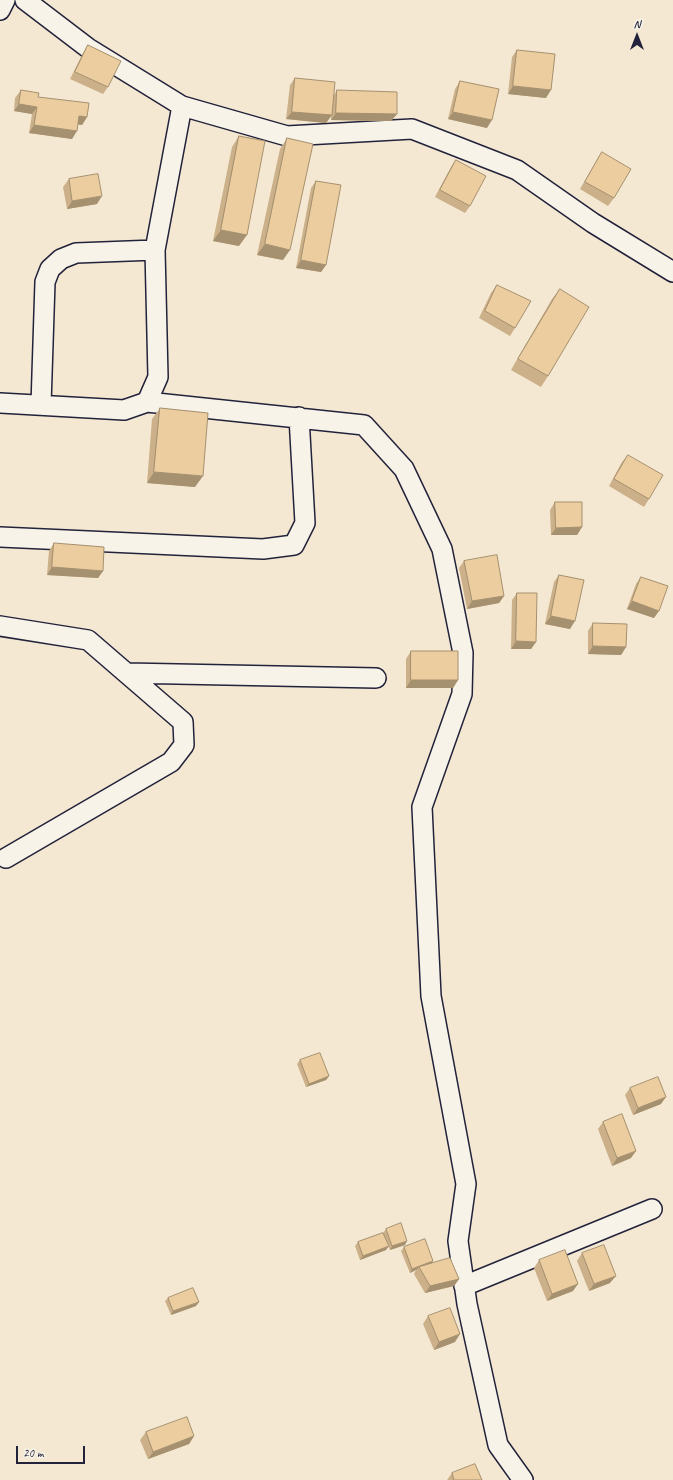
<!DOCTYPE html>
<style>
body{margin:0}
#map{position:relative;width:673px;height:1480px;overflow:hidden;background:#f4e8d2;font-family:Caveat,sans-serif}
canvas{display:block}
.north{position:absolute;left:617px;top:16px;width:40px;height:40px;-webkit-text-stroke:3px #f7f3e8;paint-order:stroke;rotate:0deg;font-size:11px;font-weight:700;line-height:16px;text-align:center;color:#22223b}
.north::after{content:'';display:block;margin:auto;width:14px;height:18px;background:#22223b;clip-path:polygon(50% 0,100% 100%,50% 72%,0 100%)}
.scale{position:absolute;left:16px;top:1446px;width:69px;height:18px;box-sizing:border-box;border:2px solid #22223b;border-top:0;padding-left:5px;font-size:12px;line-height:14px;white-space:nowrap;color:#22223b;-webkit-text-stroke:3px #f7f3e8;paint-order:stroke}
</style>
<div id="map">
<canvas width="673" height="1480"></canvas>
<div class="north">N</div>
<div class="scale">20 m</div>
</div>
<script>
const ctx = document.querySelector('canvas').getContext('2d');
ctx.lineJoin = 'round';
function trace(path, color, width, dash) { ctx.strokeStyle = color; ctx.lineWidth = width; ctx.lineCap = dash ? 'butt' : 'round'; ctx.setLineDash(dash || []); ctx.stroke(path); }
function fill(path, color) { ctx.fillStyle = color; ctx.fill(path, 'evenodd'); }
const minor = new Path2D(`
 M 25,0 L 88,48 L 182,106 L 287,136 L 412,129 L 517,170 L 593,223 L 673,272
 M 0,10 L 5,0
 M 147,402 L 364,425 L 404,469 L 442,549 L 463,653 L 462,694 L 422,807 L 431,996 L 466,1184 L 458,1241 L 467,1304 L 498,1445 L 523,1480
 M 0,403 L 124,410 L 147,402 L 158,377 L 155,250 L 182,106
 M 41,405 L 45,282 L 50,269 L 61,259 L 76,253 L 155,250
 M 0,537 L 263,549 L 294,545 L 305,523 L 299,417
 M 0,626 L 88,640 L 183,722 L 184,745 L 171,762 L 6,858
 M 127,673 L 376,678
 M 464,1286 L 652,1209`);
const wall = new Path2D(`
 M 88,45 L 108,87 L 103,94 L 70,79 L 83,53 Z
 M 517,50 L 546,98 L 508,94 L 512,57 Z
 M 295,78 L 334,95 L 337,90 L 397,114 L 391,121 L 331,120 L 331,116 L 326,123 L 286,119 L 290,85 Z
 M 460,81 L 487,128 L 448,119 L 455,89 Z
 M 21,90 L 38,97 L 87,117 L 82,125 L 78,124 L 72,139 L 29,133 L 32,114 L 14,111 L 15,98 Z
 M 239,136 L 239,246 L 213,241 L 232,147 Z
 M 287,138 L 283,260 L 257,255 L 280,149 Z
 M 602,152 L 614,198 L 608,206 L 580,189 L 597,160 Z
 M 456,160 L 470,206 L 465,213 L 435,197 L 451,167 Z
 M 69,179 L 97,204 L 67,209 L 63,187 Z
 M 316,181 L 326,265 L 321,272 L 296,268 L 311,188 Z
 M 497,285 L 515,328 L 510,336 L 479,318 L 491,293 Z
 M 560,289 L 548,376 L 541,387 L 511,370 L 552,299 Z
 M 160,408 L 195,487 L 147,483 L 152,419 Z
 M 628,455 L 649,499 L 644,507 L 609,486 L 622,462 Z
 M 555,502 L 582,527 L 577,535 L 551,535 L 550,510 Z
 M 54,543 L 103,571 L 98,578 L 47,575 L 49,551 Z
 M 464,561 L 504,596 L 499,603 L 467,609 L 459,568 Z
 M 559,575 L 570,629 L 545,624 L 554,582 Z
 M 641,577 L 654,618 L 627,609 L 636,584 Z
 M 517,593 L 536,642 L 531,649 L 511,649 L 512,600 Z
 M 593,623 L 626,647 L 621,655 L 588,654 L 588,631 Z
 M 411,651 L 458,680 L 453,688 L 406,688 L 406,659 Z
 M 300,1060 L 329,1076 L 326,1080 L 306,1087 L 297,1064 Z
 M 630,1088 L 661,1104 L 633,1115 L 625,1095 Z
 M 603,1122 L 631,1158 L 612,1166 L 598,1129 Z
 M 386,1229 L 405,1245 L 390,1250 L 388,1246 L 386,1250 L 360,1260 L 355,1246 L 358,1242 L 383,1233 Z
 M 404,1247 L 432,1263 L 459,1279 L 454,1286 L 425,1293 L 414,1274 L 416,1270 L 410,1273 L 401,1251 Z
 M 582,1253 L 610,1283 L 589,1291 L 577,1261 Z
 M 539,1260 L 573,1291 L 547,1301 L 534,1268 Z
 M 168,1298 L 196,1306 L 171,1315 L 165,1301 Z
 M 428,1316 L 455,1342 L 434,1350 L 423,1324 Z
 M 146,1432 L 194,1436 L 189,1444 L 148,1459 L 140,1440 Z
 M 452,1473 L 482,1480 L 447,1480 Z`);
const shadedWall = new Path2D(`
 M 513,86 L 551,90 L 546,98 L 508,94 Z
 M 19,104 L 37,107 L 32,114 L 14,111 Z
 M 292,112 L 332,115 L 326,123 L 286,119 Z
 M 453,112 L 492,120 L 487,128 L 448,119 Z
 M 336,113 L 397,114 L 391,121 L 331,120 Z
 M 79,116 L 87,117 L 82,125 L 74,124 Z
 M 34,125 L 77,131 L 72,139 L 29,133 Z
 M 102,196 L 97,204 L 67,209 L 72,201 Z
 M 221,230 L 247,235 L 239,246 L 213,241 Z
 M 265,244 L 290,250 L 283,260 L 257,255 Z
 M 301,260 L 326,265 L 321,272 L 296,268 Z
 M 154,472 L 203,476 L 195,487 L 147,483 Z
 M 582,527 L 577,535 L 551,535 L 556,528 Z
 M 52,567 L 103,571 L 98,578 L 47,575 Z
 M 504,596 L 499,603 L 467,609 L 472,601 Z
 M 632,601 L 659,611 L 654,618 L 627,609 Z
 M 551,616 L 575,621 L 570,629 L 545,624 Z
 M 516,641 L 536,642 L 531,649 L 511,649 Z
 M 593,646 L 626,647 L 621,655 L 588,654 Z
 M 411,680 L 458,680 L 453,688 L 406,688 Z
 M 329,1076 L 326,1080 L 306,1087 L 309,1084 Z
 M 666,1097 L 661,1104 L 633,1115 L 638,1108 Z
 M 636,1151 L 631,1158 L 612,1166 L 617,1158 Z
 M 407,1241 L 405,1245 L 390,1250 L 392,1246 Z
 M 389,1246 L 386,1250 L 360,1260 L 363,1256 Z
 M 433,1261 L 431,1265 L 419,1267 L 416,1270 L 410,1273 L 412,1269 Z
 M 616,1276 L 610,1283 L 589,1291 L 594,1284 Z
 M 459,1279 L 454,1286 L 425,1293 L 430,1286 Z
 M 578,1284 L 573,1291 L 547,1301 L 552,1294 Z
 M 199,1302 L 196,1306 L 171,1315 L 173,1311 Z
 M 460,1334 L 455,1342 L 434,1350 L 439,1342 Z
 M 194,1436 L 189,1444 L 148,1459 L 153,1452 Z`);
const building = new Path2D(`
 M 88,45 L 121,61 L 108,87 L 75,72 Z
 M 517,50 L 555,54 L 551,90 L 513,86 Z
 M 295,78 L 335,82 L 332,115 L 292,112 Z
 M 460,81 L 499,89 L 492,120 L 453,112 Z
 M 21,90 L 39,93 L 38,97 L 89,103 L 87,117 L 79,116 L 77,131 L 34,125 L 37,107 L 19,104 Z
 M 337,90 L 397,92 L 397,114 L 336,113 Z
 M 239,136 L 265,141 L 247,235 L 221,230 Z
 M 287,138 L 313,144 L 290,250 L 265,244 Z
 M 602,152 L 631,169 L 614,198 L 585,182 Z
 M 456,160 L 486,176 L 470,206 L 440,190 Z
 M 98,174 L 102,196 L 72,201 L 69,179 Z
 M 316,181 L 341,185 L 326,265 L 301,260 Z
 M 497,285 L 531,301 L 515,328 L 485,311 Z
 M 560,289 L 589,307 L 548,376 L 518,359 Z
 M 160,408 L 208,413 L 203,476 L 154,472 Z
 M 628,455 L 663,475 L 649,499 L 614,479 Z
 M 555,502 L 582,502 L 582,527 L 556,528 Z
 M 54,543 L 104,547 L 103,571 L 52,567 Z
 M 497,555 L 504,596 L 472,601 L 464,561 Z
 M 559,575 L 584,580 L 575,621 L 551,616 Z
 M 641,577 L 668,586 L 659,611 L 632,601 Z
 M 517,593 L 537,593 L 536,642 L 516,641 Z
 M 593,623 L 627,624 L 626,647 L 593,646 Z
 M 411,651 L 458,651 L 458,680 L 411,680 Z
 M 320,1053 L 329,1076 L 309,1084 L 300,1060 Z
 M 658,1077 L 666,1097 L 638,1108 L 630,1088 Z
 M 622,1114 L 636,1151 L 617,1158 L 603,1122 Z
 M 401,1223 L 407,1241 L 392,1246 L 386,1229 Z
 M 383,1233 L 389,1246 L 363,1256 L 358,1242 Z
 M 425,1239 L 433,1261 L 412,1269 L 404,1247 Z
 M 604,1245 L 616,1276 L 594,1284 L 582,1253 Z
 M 565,1250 L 578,1284 L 552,1294 L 539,1260 Z
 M 450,1258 L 459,1279 L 430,1286 L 419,1267 Z
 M 193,1288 L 199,1302 L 173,1311 L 168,1298 Z
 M 450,1308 L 460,1334 L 439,1342 L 428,1316 Z
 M 187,1417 L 194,1436 L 153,1452 L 146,1432 Z
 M 475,1464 L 482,1480 L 454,1480 L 452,1473 Z`);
trace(minor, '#22223b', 22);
trace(minor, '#f7f3e8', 19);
fill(wall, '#cbb089');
fill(shadedWall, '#a5906f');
fill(building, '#eccd9f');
trace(building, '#a5906f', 1);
</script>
